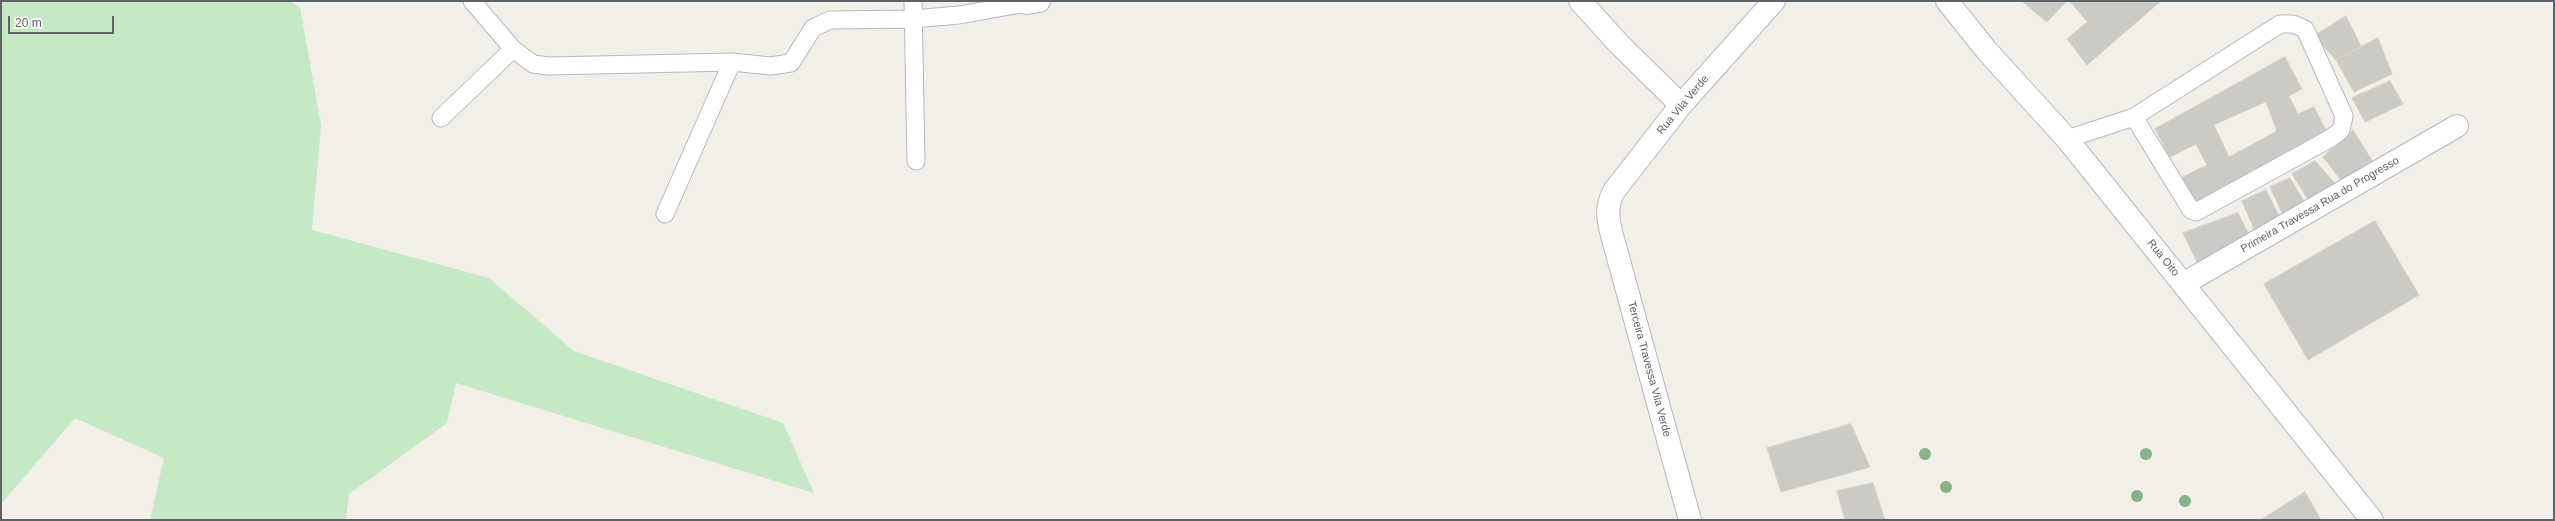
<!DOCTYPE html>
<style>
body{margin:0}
#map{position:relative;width:2555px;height:521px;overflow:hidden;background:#f1efe8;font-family:Helvetica,sans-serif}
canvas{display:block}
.frame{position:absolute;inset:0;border:2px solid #5f6368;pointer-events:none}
.scale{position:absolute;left:8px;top:16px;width:106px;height:18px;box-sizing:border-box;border:2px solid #5f6368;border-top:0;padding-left:5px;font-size:12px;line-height:14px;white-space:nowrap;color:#5f6368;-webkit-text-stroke:3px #fff;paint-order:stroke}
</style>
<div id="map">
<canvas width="2555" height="521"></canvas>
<div class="frame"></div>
<div class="scale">20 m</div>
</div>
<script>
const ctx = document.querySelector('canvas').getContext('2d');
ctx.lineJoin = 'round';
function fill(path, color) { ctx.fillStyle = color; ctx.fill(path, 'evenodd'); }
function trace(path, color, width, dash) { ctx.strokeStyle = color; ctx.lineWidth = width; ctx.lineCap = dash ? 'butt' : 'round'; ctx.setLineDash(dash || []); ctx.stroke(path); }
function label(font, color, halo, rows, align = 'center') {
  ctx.font = font + ' Helvetica,sans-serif'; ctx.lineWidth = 3; ctx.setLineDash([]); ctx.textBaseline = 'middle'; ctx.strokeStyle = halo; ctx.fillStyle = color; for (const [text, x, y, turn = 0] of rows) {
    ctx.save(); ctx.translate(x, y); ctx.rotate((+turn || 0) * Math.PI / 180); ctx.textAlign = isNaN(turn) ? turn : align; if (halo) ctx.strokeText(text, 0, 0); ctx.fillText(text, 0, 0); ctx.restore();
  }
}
const green = new Path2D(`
 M 1,1 L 290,1 L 300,8 L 321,125 L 312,230 L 489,278 L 574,351 L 783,423 L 814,493 L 456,383 L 447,423 L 349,494 L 346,520 L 150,520 L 164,458 L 75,418 L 1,504 Z`);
const building = new Path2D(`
 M 2022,1 L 2067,1 L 2047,22 Z
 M 2070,1 L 2161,1 L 2087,65 L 2067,39 L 2087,22 Z
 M 2346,16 L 2361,46 L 2336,60 L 2314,36 Z
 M 2378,38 L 2392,74 L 2354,92 L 2336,60 Z
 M 2285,57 L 2302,89 L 2289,96 L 2298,114 L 2314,107 L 2327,132 L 2194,205 L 2181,178 L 2207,165 L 2196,144 L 2170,157 L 2155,129 Z
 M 2390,81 L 2403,104 L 2365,122 L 2352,98 Z
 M 2266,102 L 2277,131 L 2229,157 L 2214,125 Z
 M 2353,130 L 2373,162 L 2344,184 L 2323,157 Z
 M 2315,161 L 2339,188 L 2311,204 L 2292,174 Z
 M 2290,178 L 2308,208 L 2284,217 L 2270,187 Z
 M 2266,190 L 2283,224 L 2257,236 L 2242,201 Z
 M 2238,213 L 2251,239 L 2197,262 L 2183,233 Z
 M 2375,221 L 2419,295 L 2308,360 L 2264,284 Z
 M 1851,424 L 1870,467 L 1781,492 L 1767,448 Z
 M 1873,483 L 1885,520 L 1845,520 L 1837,491 Z
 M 2305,492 L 2321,520 L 2261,520 Z`);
const service = new Path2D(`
 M 472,1 L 513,49 L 533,64 L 549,66 L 732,62 L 770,66 L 791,63 L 813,28 L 830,20 L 913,19 L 959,15 L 1027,3
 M 913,1 L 916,161
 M 441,118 L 513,49
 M 2067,139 L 2134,117 L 2280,24 L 2293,24 L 2305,29 L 2344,116 L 2341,130 L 2331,138 L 2196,212 L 2191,210 L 2134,117
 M 665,214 L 732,62`);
const minor = new Path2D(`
 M 1580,1 L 1619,44 L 1681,105
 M 1027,3 L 1039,1
 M 2183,284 L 2457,126
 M 1690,520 L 1613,239 C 1608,221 1605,208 1614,191 L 1681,105 L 1774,1`);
const tertiary = new Path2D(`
 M 1947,1 L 1987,51 L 2067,139 L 2372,520`);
const trees = [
 [1925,454],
 [2146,454],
 [1946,487],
 [2137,496],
 [2185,501]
];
const streetNames = [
 ["Rua Vila Verde",1683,105,-50],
 ["Primeira Travessa Rua do Progresso",2320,205,-30],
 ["Rua Oito",2163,258,51],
 ["Terceira Travessa Vila Verde",1649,369,75]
];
fill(green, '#c5e8c5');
fill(building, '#cccac5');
trace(building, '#d6d1c6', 1);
trace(service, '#b5b8bc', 19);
trace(minor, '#b5b8bc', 24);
trace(tertiary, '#b5b8bc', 24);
trace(service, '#fff', 17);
trace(minor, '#fff', 22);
trace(tertiary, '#fff', 22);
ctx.fillStyle = '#89b387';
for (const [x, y] of trees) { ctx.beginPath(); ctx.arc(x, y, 6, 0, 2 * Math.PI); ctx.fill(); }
label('11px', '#5f6368', '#fff', streetNames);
</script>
